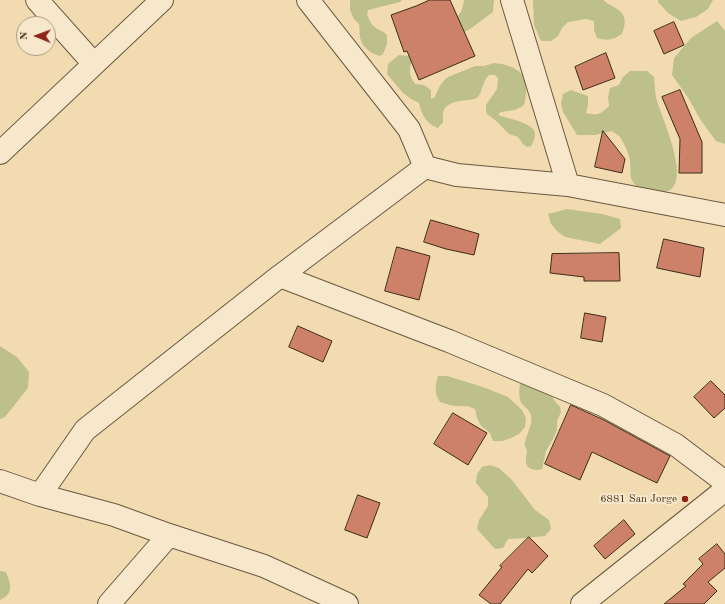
<!DOCTYPE html>
<style>
body{margin:0}
#map{position:relative;width:725px;height:604px;overflow:hidden;background:#f3dbb1;font-family:"Old Standard TT",serif}
canvas{display:block}
.north{position:absolute;left:16px;top:16px;width:40px;height:40px;box-sizing:border-box;background:#f7e8cc;border:1px solid #ad9d84;border-radius:50%;rotate:271deg;font-size:11px;font-weight:700;line-height:16px;text-align:center;color:#3d2c19}
.north::after{content:'';display:block;margin:auto;width:14px;height:18px;background:#8f2418;clip-path:polygon(50% 0,100% 100%,50% 72%,0 100%)}
</style>
<div id="map">
<canvas width="725" height="604"></canvas>
<div class="north">N</div>
</div>
<script>
const ctx = document.querySelector('canvas').getContext('2d');
ctx.lineJoin = 'round';
function fill(path, color) { ctx.fillStyle = color; ctx.fill(path, 'evenodd'); }
function trace(path, color, width, dash) { ctx.strokeStyle = color; ctx.lineWidth = width; ctx.lineCap = dash ? 'butt' : 'round'; ctx.setLineDash(dash || []); ctx.stroke(path); }
function label(font, color, halo, rows, align = 'center') {
  ctx.font = font + ' "Old Standard TT",serif'; ctx.lineWidth = 4; ctx.setLineDash([]); ctx.textBaseline = 'middle'; ctx.strokeStyle = halo; ctx.fillStyle = color; for (const [text, x, y, turn = 0] of rows) {
    ctx.save(); ctx.translate(x, y); ctx.rotate((+turn || 0) * Math.PI / 180); ctx.textAlign = isNaN(turn) ? turn : align; if (halo) ctx.strokeText(text, 0, 0); ctx.fillText(text, 0, 0); ctx.restore();
  }
}
const green = new Path2D(`
 M 350,0 L 402,0 L 400,2 L 368,10 L 367,14 C 369,19 371,25 376,28 C 380,31 384,31 387,35 L 387,44 L 383,54 L 380,56 C 371,54 361,46 360,37 C 359,33 360,28 359,24 L 354,19 L 350,10 Z
 M 464,0 L 494,0 L 493,12 L 470,29 L 461,34 L 452,23 C 459,15 463,11 464,0 Z
 M 533,0 L 604,0 L 604,1 C 620,11 630,13 622,34 C 613,40 608,41 597,38 L 594,30 L 594,21 L 586,19 L 568,22 L 562,28 L 558,36 L 551,41 L 541,41 L 534,25 Z
 M 658,0 L 713,0 L 708,9 L 696,17 L 681,21 L 668,13 L 658,2 Z
 M 717,21 L 725,31 L 725,144 L 716,141 L 700,119 L 689,99 L 672,75 L 674,58 L 691,38 Z
 M 399,55 L 409,56 L 413,58 C 409,70 408,73 415,84 L 424,85 L 431,90 L 431,99 L 435,97 C 438,89 441,82 448,77 L 475,66 L 484,66 L 494,63 L 502,64 L 512,67 L 520,72 L 523,76 L 527,84 L 525,102 L 523,106 L 515,110 L 501,112 L 498,115 C 507,118 527,122 533,129 C 537,133 534,142 531,146 L 527,147 L 523,144 L 518,137 L 509,134 L 495,120 L 487,114 L 486,110 L 486,105 L 497,89 L 498,78 L 495,75 L 489,75 C 482,82 482,93 478,97 C 476,99 472,99 469,100 C 460,101 446,101 443,113 C 443,116 443,120 443,123 L 441,124 L 438,128 C 426,124 422,115 419,103 L 411,99 L 403,93 L 387,74 L 388,64 Z
 M 630,71 L 647,71 L 654,77 C 655,86 655,96 658,104 C 664,123 701,203 652,191 C 645,190 637,189 633,182 C 629,176 631,168 630,161 C 629,154 624,142 619,136 C 617,134 614,133 612,131 L 595,135 L 577,135 L 563,112 L 561,103 L 563,94 L 571,90 L 588,96 L 588,105 L 586,113 C 597,116 601,114 609,106 L 608,97 L 610,88 L 619,85 L 623,77 Z
 M 567,209 L 602,214 L 620,219 L 621,228 L 600,244 L 565,237 L 557,231 L 551,224 L 548,214 Z
 M 0,346 L 17,357 L 29,372 L 28,388 L 5,417 L 0,419 Z
 M 438,376 L 447,376 L 483,387 L 508,397 L 522,410 L 526,418 L 525,427 L 519,434 L 511,438 L 502,441 L 493,441 L 490,433 L 481,426 L 477,418 L 475,409 C 466,405 466,407 458,406 C 452,406 446,404 440,402 C 434,392 435,388 438,376 Z
 M 523,382 L 548,387 L 554,400 L 560,407 L 561,412 L 557,421 L 557,430 L 553,439 L 546,451 L 542,469 C 536,471 528,470 526,463 C 525,459 527,455 527,451 C 526,447 524,446 525,442 C 527,433 533,424 531,415 C 529,410 526,408 523,405 C 518,400 519,391 520,384 Z
 M 490,465 L 499,468 L 512,480 L 535,510 L 549,520 L 551,529 L 545,536 L 526,538 L 508,539 L 503,548 L 495,549 L 477,529 L 479,520 L 488,506 L 488,497 L 476,483 L 477,474 L 482,467 Z
 M 0,571 L 6,572 C 11,584 14,594 0,600 Z`);
const building = new Path2D(`
 M 430,0 L 450,0 L 475,56 L 419,80 L 407,51 L 404,52 L 391,15 L 416,6 Z
 M 674,22 L 684,45 L 664,54 L 654,31 Z
 M 606,53 L 615,78 L 583,90 L 575,67 Z
 M 680,90 L 702,142 L 702,173 L 679,173 L 680,139 L 662,97 Z
 M 603,131 L 625,159 L 622,173 L 595,167 Z
 M 431,220 L 479,234 L 474,255 L 446,249 L 424,242 Z
 M 664,239 L 704,248 L 700,277 L 657,268 Z
 M 397,247 L 430,256 L 419,300 L 385,291 Z
 M 619,253 L 620,281 L 584,281 L 584,277 L 550,273 L 552,254 Z
 M 585,313 L 606,317 L 602,342 L 581,338 Z
 M 298,326 L 332,341 L 323,362 L 289,347 Z
 M 711,381 L 725,395 L 725,408 L 714,418 L 694,397 Z
 M 571,405 L 604,420 L 670,456 L 657,483 L 592,452 L 580,480 L 545,464 Z
 M 453,413 L 487,433 L 468,465 L 434,444 Z
 M 358,495 L 380,503 L 367,538 L 345,530 Z
 M 624,520 L 635,534 L 605,559 L 594,546 Z
 M 529,537 L 548,556 L 532,573 L 528,569 L 500,604 L 491,604 L 479,595 L 502,567 L 500,566 Z
 M 717,544 L 725,554 L 725,568 L 708,582 L 717,591 L 704,604 L 664,604 L 686,586 L 683,584 L 703,564 L 699,559 Z`);
const street = new Path2D(`
 M 37,0 L 94,64
 M 308,0 L 409,129 L 425,167
 M 512,0 L 568,185
 M 0,153 L 162,0
 M 280,276 L 449,341 L 603,405 L 676,445 L 725,482
 M 0,481 L 40,495 L 114,515 L 169,535 L 264,566 L 347,604
 M 40,495 L 85,430 L 280,276 L 425,167 L 457,175 L 568,185 L 725,215
 M 109,604 L 169,535
 M 582,604 L 725,490`);
const markers = [
 [685,499,4,"#8f2418"]
];
const poiNames = [
 ["6881 San Jorge",677,499]
];
fill(green, '#bdc08a');
fill(building, '#cd8168');
trace(building, '#3d2c19', 1);
trace(street, '#6a583f', 24);
trace(street, '#f7e8cc', 22);
for (const [x, y, r, color] of markers) { const dot = new Path2D(); dot.arc(x, y, r, 0, 2 * Math.PI); ctx.fillStyle = color; ctx.fill(dot); trace(dot, '#f7e8cc', 1.5); }
label('11px', '#3d2c19', '#f7e8cc', poiNames, 'right');
</script>
